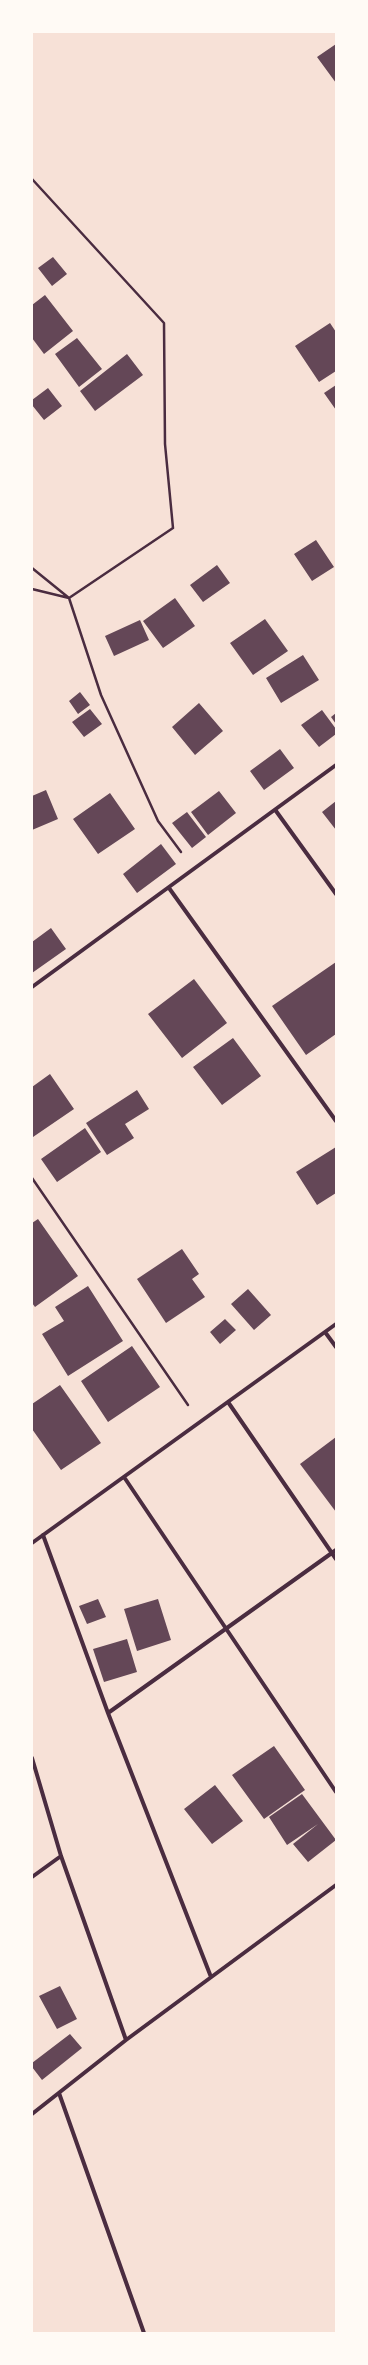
<!DOCTYPE html>
<style>
body{margin:0}
#map{position:relative;width:368px;height:2365px;overflow:hidden;background:#f7e1d7;font-family:"DejaVu Sans",sans-serif}
canvas{display:block}
.frame{position:absolute;inset:0;border:33px solid #fffaf5;pointer-events:none}
</style>
<div id="map">
<canvas width="368" height="2365"></canvas>
<div class="frame"></div>
</div>
<script>
const ctx = document.querySelector('canvas').getContext('2d');
ctx.lineJoin = 'round';
function fill(path, color) { ctx.fillStyle = color; ctx.fill(path, 'evenodd'); }
function trace(path, color, width, dash) { ctx.strokeStyle = color; ctx.lineWidth = width; ctx.lineCap = dash ? 'butt' : 'round'; ctx.setLineDash(dash || []); ctx.stroke(path); }
const building = new Path2D(`
 M 336,44 L 336,83 L 317,57 Z
 M 53,257 L 67,274 L 52,286 L 38,268 Z
 M 45,295 L 73,331 L 44,354 L 32,338 L 32,305 Z
 M 330,323 L 336,332 L 336,371 L 319,382 L 295,346 Z
 M 77,338 L 102,369 L 79,387 L 55,354 Z
 M 127,354 L 143,375 L 95,411 L 80,391 Z
 M 336,385 L 336,410 L 324,393 Z
 M 48,388 L 62,406 L 44,420 L 32,405 L 32,400 Z
 M 316,540 L 334,567 L 312,581 L 294,554 Z
 M 217,565 L 230,583 L 203,602 L 190,585 Z
 M 175,598 L 195,626 L 163,648 L 143,621 Z
 M 265,619 L 288,651 L 253,675 L 230,643 Z
 M 140,620 L 149,640 L 114,656 L 105,636 Z
 M 303,655 L 319,680 L 281,703 L 266,678 Z
 M 80,692 L 90,705 L 78,714 L 69,701 Z
 M 199,703 L 223,731 L 195,755 L 172,727 Z
 M 90,709 L 102,724 L 84,737 L 72,722 Z
 M 322,710 L 336,729 L 336,734 L 319,747 L 301,725 Z
 M 336,713 L 336,724 L 331,717 Z
 M 280,749 L 294,768 L 264,790 L 250,771 Z
 M 46,790 L 58,819 L 32,830 L 32,796 Z
 M 219,791 L 236,813 L 208,835 L 191,812 Z
 M 110,793 L 135,829 L 98,854 L 73,819 Z
 M 336,801 L 336,830 L 322,812 Z
 M 187,812 L 206,837 L 192,848 L 172,823 Z
 M 161,844 L 176,864 L 137,893 L 123,874 Z
 M 51,928 L 66,949 L 32,973 L 32,942 Z
 M 336,962 L 336,1034 L 306,1055 L 272,1006 Z
 M 194,979 L 227,1023 L 182,1058 L 148,1014 Z
 M 233,1038 L 261,1076 L 222,1105 L 193,1067 Z
 M 50,1074 L 74,1109 L 33,1137 L 32,1087 Z
 M 137,1090 L 149,1109 L 125,1124 L 134,1138 L 107,1155 L 86,1123 Z
 M 85,1128 L 101,1152 L 57,1182 L 41,1159 Z
 M 336,1147 L 336,1193 L 317,1205 L 296,1172 Z
 M 38,1219 L 78,1276 L 35,1307 L 32,1303 L 32,1223 Z
 M 182,1249 L 199,1274 L 192,1279 L 205,1297 L 166,1323 L 137,1279 Z
 M 88,1286 L 123,1341 L 68,1376 L 42,1334 L 64,1321 L 55,1307 Z
 M 248,1289 L 271,1315 L 254,1330 L 231,1304 Z
 M 225,1319 L 236,1330 L 220,1344 L 210,1332 Z
 M 132,1346 L 160,1387 L 108,1422 L 81,1381 Z
 M 60,1385 L 101,1443 L 61,1470 L 32,1429 L 32,1404 Z
 M 336,1437 L 336,1512 L 300,1464 Z
 M 98,1599 L 106,1617 L 87,1624 L 79,1606 Z
 M 158,1599 L 171,1640 L 137,1651 L 124,1609 Z
 M 127,1639 L 137,1672 L 104,1682 L 93,1649 Z
 M 274,1746 L 305,1790 L 264,1819 L 232,1775 Z
 M 215,1785 L 243,1821 L 212,1844 L 184,1809 Z
 M 302,1794 L 336,1840 L 308,1862 L 293,1844 L 318,1824 L 287,1845 L 269,1817 Z
 M 60,1986 L 77,2019 L 57,2029 L 39,1996 Z
 M 70,2034 L 82,2048 L 42,2080 L 32,2067 L 32,2063 Z`);
const path = new Path2D(`
 M 32,179 L 164,323 L 165,444 L 173,528 L 69,598 L 101,695 L 158,821 L 181,852
 M 32,568 L 69,598 L 32,589
 M 32,1178 L 188,1405`);
const minor = new Path2D(`
 M 276,811 L 336,894
 M 169,888 L 336,1121
 M 32,987 L 336,765
 M 325,1332 L 336,1347
 M 228,1402 L 336,1559
 M 124,1477 L 336,1792
 M 43,1535 L 108,1713 L 211,1977
 M 32,1543 L 336,1324
 M 108,1713 L 336,1550
 M 32,1758 L 61,1856 L 126,2040
 M 32,1877 L 61,1856
 M 59,2093 L 144,2333
 M 32,2114 L 126,2040 L 336,1885`);
fill(building, '#644757');
trace(path, '#4a2c40', 2.5);
trace(minor, '#4a2c40', 4);
</script>
